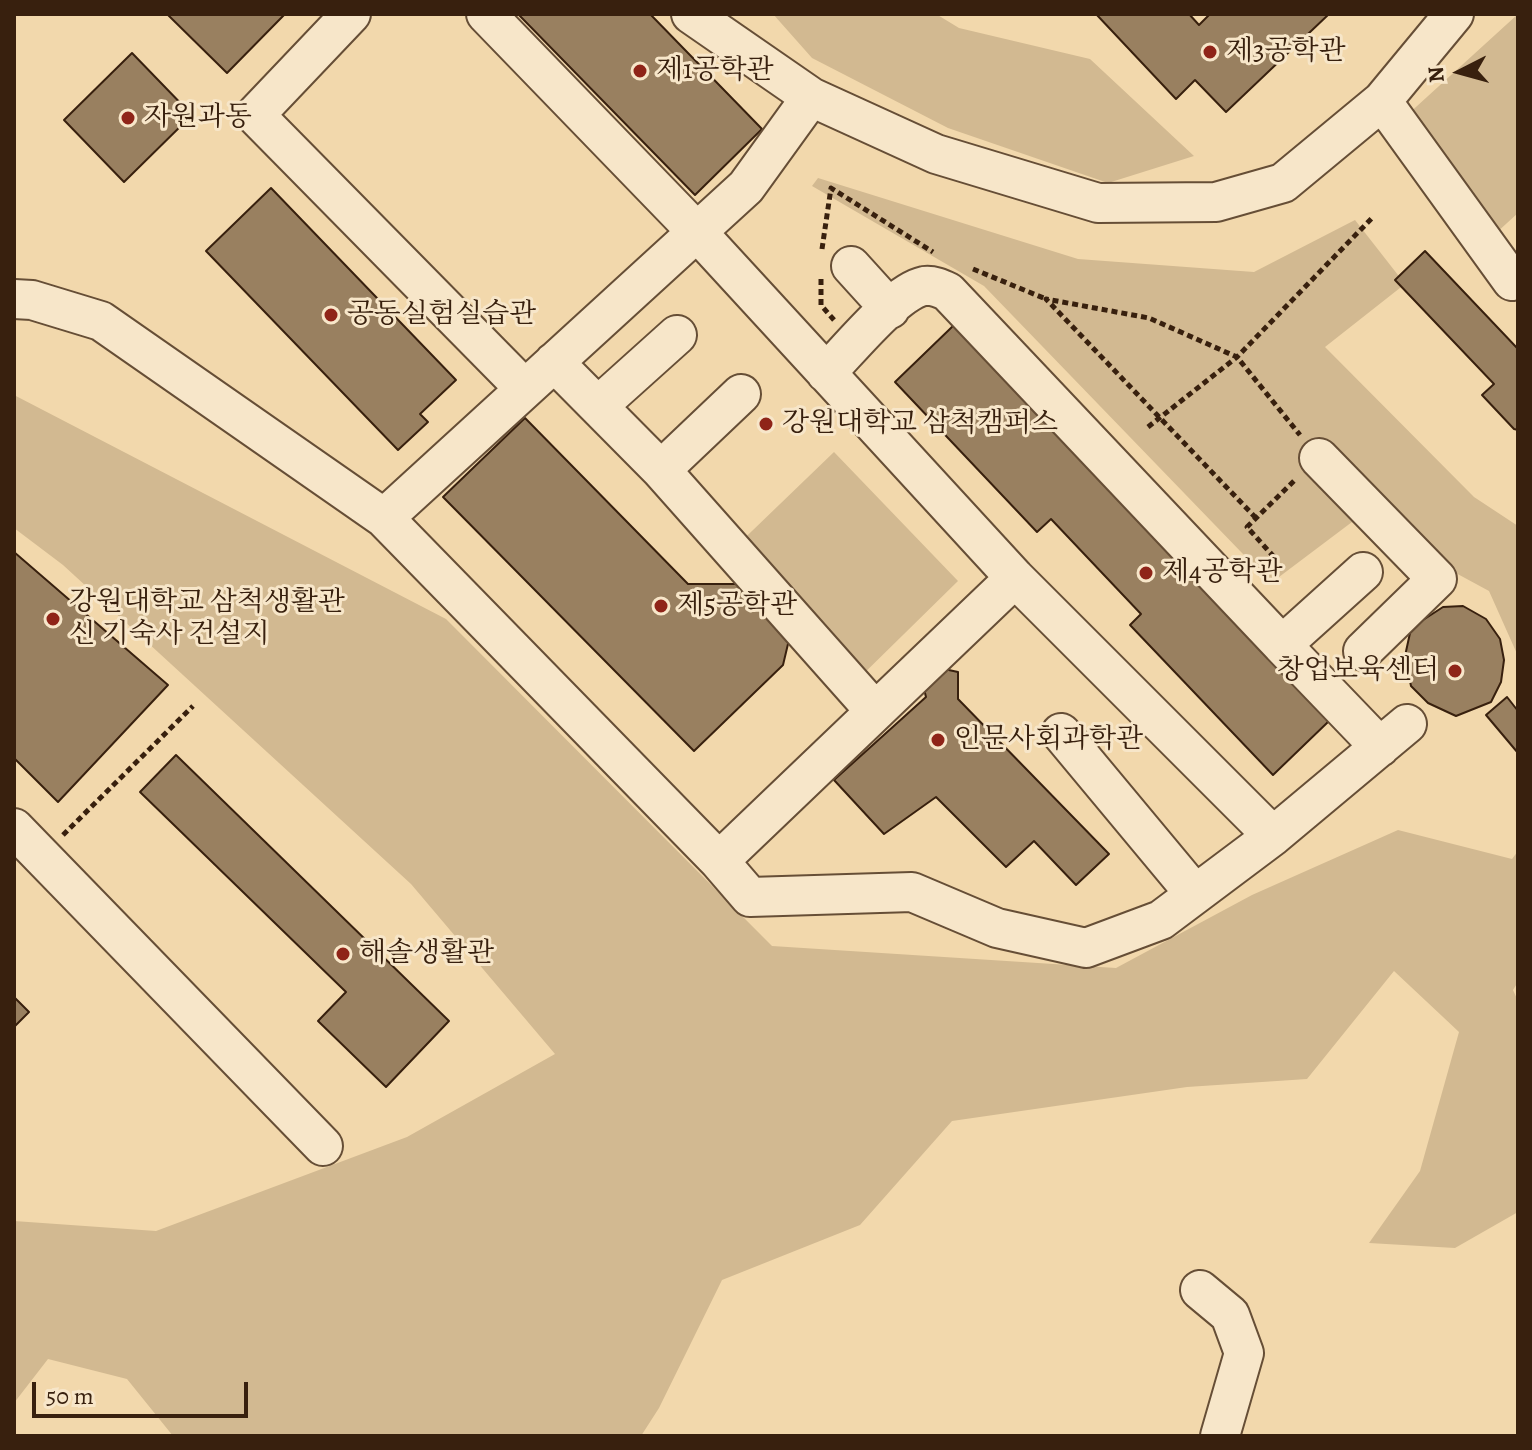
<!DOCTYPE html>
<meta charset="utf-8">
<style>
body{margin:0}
#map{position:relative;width:1532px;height:1450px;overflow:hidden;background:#f2d8ac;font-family:Alegreya,serif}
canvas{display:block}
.frame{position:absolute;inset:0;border:16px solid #38200e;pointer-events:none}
.north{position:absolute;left:1420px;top:32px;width:80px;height:80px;-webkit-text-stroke:6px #f7e6c9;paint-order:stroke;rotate:264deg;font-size:22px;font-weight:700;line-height:32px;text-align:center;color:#38200e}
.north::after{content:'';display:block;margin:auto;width:28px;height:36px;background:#38200e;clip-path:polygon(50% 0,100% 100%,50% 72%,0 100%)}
.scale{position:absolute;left:32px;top:1382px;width:216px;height:36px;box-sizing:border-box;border:4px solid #38200e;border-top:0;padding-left:10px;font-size:24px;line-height:28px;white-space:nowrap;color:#38200e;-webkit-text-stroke:6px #f7e6c9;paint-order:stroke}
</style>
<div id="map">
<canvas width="1532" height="1450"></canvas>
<div class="frame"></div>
<div class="north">N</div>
<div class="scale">50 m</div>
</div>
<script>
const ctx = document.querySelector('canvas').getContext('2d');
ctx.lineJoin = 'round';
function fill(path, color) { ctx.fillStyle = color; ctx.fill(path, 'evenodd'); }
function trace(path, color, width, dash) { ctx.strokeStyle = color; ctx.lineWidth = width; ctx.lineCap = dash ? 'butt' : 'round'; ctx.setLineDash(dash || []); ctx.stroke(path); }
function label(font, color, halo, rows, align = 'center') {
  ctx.font = font + ' Alegreya,"Noto Serif KR",serif'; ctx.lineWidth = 6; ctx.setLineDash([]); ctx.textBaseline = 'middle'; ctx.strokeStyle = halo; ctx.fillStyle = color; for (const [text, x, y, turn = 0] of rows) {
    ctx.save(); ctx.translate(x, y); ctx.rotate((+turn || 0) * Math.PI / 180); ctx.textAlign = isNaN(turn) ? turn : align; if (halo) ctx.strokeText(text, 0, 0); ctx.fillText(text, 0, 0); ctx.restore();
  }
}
const green = new Path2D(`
 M 773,14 L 936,14 L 959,28 L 1090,59 L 1194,156 L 1108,183 L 948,128 L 812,58 Z
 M 1518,14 L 1518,213 L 1495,234 L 1405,117 Z
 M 818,178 L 1078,259 L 1254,272 L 1355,220 L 1405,284 L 1325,347 L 1474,497 L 1518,526 L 1518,656 L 1489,591 L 1356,519 L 1271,583 L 984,286 L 812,186 Z
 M 14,395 L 446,619 L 772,946 L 1116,968 L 1252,895 L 1398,830 L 1512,859 L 1518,851 L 1518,982 L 1513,990 L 1518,1001 L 1518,1212 L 1455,1248 L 1369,1243 L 1420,1171 L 1459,1032 L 1394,971 L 1307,1079 L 1187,1087 L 952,1121 L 860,1225 L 722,1280 L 659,1408 L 641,1436 L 173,1436 L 127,1379 L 48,1359 L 14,1403 L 14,1221 L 156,1231 L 407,1137 L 555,1054 L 411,884 L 63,565 L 14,528 Z
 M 834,452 L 958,581 L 850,687 L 725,557 Z`);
const building = new Path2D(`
 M 167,14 L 285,14 L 227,73 Z
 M 518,14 L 650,14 L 762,129 L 695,195 Z
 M 1096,14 L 1189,14 L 1199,25 L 1210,14 L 1329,14 L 1226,112 L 1195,80 L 1176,99 Z
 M 132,53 L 192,115 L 124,182 L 64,120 Z
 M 271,188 L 456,380 L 420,414 L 428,422 L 398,450 L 206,251 Z
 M 1425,251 L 1518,349 L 1518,430 L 1514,429 L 1482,395 L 1494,384 L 1395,280 Z
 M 954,325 L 1329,721 L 1273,775 L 1130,625 L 1141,614 L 1051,519 L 1037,532 L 895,382 Z
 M 525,418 L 688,584 L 751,584 L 792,627 L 783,665 L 694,751 L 443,497 Z
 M 14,552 L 168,685 L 58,802 L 14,758 Z
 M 1463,606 L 1486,619 L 1500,639 L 1504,660 L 1501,682 L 1491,702 L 1456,716 L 1428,703 L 1411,686 L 1405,656 L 1410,633 L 1423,620 L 1443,607 Z
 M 944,669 L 958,672 L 958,699 L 1109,854 L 1076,885 L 1034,841 L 1006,867 L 936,797 L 884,834 L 834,780 L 926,697 L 922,681 Z
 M 1507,697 L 1518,711 L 1518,753 L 1486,715 Z
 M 176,755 L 449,1021 L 386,1087 L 318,1021 L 346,992 L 140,792 Z
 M 14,997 L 29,1012 L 14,1027 Z`);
const path = new Path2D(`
 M 822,249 L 831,188 L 933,252
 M 973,269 L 1046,299
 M 821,279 L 821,305 L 834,320
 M 1148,427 L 1237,357 L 1372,218
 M 1256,518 L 1046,299 L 1149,318 L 1237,357 L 1300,435
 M 1274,557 L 1247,527 L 1295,480
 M 63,835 L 193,706`);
const minor = new Path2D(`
 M 351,14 L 255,115 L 524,388
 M 486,14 L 697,232 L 1015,578 L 1273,836 L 1407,724
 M 691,14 L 811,97 L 936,154 L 1098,203 L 1216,202 L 1283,183 L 1382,101 L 1454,14
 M 1382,101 L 1512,281 L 1518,276
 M 851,266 L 890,309
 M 14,299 L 32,300 L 101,321 L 384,518 L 746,187 L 811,97
 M 554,362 L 661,470 L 741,394
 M 826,373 C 848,351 895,292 924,286 C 933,285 940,288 948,292 L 1282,645
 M 598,406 L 677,335
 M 1319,458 L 1437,579 L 1363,651
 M 661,470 L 875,711
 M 384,518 L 719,861 L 1015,578
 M 1363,572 L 1282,645 L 1380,747
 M 1061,733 L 1195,894
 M 14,828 L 323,1146
 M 719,861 L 750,897 L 912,892 L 997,928 L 1086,948 L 1161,920 L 1273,836
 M 1200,1290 L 1230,1315 L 1244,1353 L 1220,1436`);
const markers = [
 [1210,52,8,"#8f2418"],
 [640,71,8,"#8f2418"],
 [128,118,8,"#8f2418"],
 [331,315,8,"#8f2418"],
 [766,424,8,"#8f2418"],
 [1146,573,8,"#8f2418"],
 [661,606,8,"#8f2418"],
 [53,619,8,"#8f2418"],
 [1455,671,8,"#8f2418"],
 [938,740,8,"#8f2418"],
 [343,954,8,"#8f2418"]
];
const poiNames = [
 ["제3공학관",1226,52],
 ["제1공학관",656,71],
 ["자원과동",144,118],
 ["공동실험실습관",347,315],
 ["강원대학교 삼척캠퍼스",782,424],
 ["제4공학관",1162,573],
 ["강원대학교 삼척생활관",69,603],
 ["신 기숙사 건설지",69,635],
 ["제5공학관",677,606],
 ["창업보육센터",1439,671,"right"],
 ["인문사회과학관",954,740],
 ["해솔생활관",359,954]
];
fill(green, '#d2b991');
fill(building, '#998060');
trace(building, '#38200e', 2);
trace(minor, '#664e36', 42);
trace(path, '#38200e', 5, [6, 4]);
trace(minor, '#f7e6c9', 38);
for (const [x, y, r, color] of markers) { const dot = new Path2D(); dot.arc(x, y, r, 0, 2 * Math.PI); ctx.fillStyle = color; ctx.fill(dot); trace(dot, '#f7e6c9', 3); }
label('28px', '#38200e', '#f7e6c9', poiNames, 'left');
</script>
